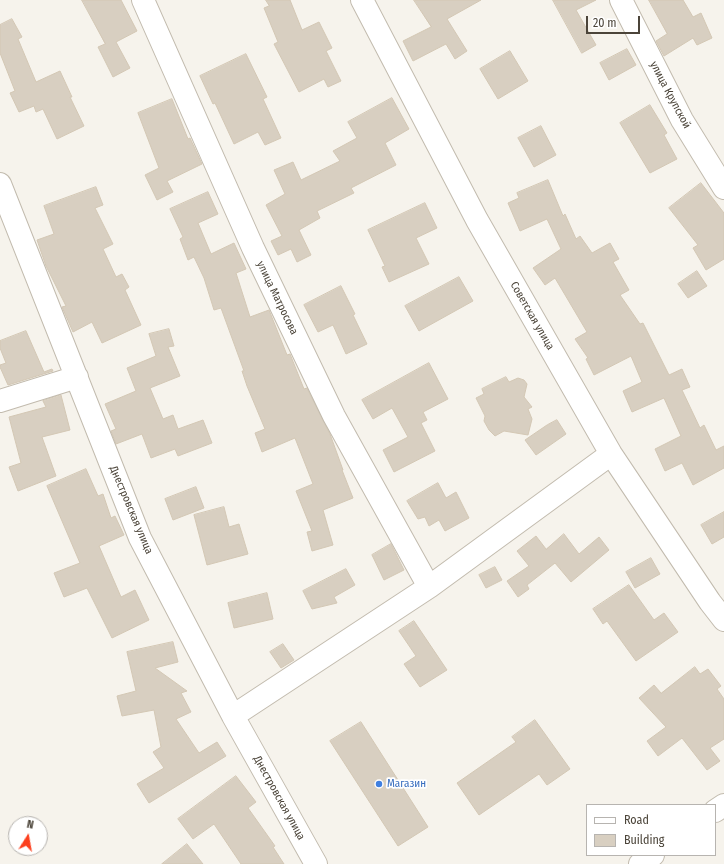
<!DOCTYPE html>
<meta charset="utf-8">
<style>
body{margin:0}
#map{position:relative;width:724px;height:864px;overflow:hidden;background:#f6f3ec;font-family:"Fira Sans Condensed",sans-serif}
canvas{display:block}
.legend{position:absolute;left:586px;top:804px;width:130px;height:52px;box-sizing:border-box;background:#fff;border:1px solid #b7b4b0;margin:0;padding:5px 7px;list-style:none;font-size:12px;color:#4b4439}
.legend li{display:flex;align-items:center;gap:8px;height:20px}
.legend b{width:20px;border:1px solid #b7b4b0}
.north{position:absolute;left:8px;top:816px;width:40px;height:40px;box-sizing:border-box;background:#fff;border:1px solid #b7b4b0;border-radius:50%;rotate:11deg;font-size:11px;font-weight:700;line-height:16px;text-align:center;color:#4b4439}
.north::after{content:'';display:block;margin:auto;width:14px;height:18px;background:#fc3f1d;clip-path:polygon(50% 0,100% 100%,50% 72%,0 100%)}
.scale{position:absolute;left:586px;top:16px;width:54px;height:18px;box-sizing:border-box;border:2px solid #4b4439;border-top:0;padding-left:5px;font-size:12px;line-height:14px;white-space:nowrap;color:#4b4439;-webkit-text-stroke:3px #fff;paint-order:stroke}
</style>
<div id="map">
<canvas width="724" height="864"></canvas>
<ul class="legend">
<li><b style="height:5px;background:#fff"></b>Road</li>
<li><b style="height:11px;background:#d8cfc1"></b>Building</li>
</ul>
<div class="north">N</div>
<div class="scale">20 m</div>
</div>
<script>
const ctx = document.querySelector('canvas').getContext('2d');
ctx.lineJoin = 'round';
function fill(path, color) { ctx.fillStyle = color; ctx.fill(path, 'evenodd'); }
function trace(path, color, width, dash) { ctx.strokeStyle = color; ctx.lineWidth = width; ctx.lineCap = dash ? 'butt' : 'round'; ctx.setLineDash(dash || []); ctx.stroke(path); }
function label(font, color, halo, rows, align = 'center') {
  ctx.font = font + ' "Fira Sans Condensed",sans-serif'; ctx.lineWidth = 3.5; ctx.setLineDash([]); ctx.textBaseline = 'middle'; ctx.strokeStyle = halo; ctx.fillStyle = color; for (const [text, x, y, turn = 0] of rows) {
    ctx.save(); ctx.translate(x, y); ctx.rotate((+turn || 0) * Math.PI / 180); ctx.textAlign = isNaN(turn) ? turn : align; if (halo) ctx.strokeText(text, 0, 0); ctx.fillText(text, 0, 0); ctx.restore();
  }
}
const building = new Path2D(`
 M 82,0 L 121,0 L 137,31 L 116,42 L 130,68 L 113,77 L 98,47 L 105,44 Z
 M 266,0 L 290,0 L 302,30 L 319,22 L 332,48 L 326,51 L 341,81 L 328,87 L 324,79 L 299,92 L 274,44 L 278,42 L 264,8 L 269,6 Z
 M 414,0 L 481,0 L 447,19 L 467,51 L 455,59 L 446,44 L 413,61 L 403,41 L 431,27 Z
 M 553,0 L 596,0 L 576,10 L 596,45 L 582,53 Z
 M 649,0 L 683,0 L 693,17 L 701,13 L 712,38 L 697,45 L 693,38 L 664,56 L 656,41 L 667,34 Z
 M 12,19 L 22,37 L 18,39 L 36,82 L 60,71 L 72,97 L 70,97 L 84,126 L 57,139 L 43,109 L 36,112 L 34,106 L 19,112 L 10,93 L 15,91 L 0,53 L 0,25 Z
 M 627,49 L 636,65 L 609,80 L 600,63 Z
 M 510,51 L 528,81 L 498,99 L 480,69 Z
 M 246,54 L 267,97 L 263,99 L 281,138 L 265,145 L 258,132 L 234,144 L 215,103 L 213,104 L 200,76 Z
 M 392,98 L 409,129 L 385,143 L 396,165 L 351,188 L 354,193 L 317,211 L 320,218 L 299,230 L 311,255 L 297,262 L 291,249 L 278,255 L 271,241 L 282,236 L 266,205 L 285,194 L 274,170 L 293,162 L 301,180 L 340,161 L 333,151 L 357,138 L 348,122 Z
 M 172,99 L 188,139 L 190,138 L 202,164 L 167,181 L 173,192 L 157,200 L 145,175 L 159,168 L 138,113 Z
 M 650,105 L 667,133 L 664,135 L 677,159 L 650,173 L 620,123 Z
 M 541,126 L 556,155 L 534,167 L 518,138 Z
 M 548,180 L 563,216 L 565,214 L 576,239 L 580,236 L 592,253 L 610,243 L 619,259 L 613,262 L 629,290 L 620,295 L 640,324 L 643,323 L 669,375 L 682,369 L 690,387 L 682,390 L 700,428 L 704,425 L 716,450 L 724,446 L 724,468 L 693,485 L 682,463 L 665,471 L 655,449 L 681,436 L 664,398 L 632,412 L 623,391 L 642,382 L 631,356 L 594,375 L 586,359 L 588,358 L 575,339 L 587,332 L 555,278 L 545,285 L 533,268 L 561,249 L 547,219 L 520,231 L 508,203 L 519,198 L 517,193 Z
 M 701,183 L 724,213 L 724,259 L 706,270 L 693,248 L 698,245 L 669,208 Z
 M 96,187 L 103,205 L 95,208 L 113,244 L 103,249 L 116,277 L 122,274 L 129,287 L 125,290 L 141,325 L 102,343 L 92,322 L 73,332 L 62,307 L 66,306 L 46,266 L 37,240 L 54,234 L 44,206 Z
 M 208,192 L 218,214 L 198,223 L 211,254 L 234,243 L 246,269 L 236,273 L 250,317 L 269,310 L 287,355 L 290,354 L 304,389 L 307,388 L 330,434 L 343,470 L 342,470 L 353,498 L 323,510 L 333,545 L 312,551 L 307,532 L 312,531 L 296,491 L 313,484 L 295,438 L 262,452 L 255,433 L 265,429 L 247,386 L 242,371 L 244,371 L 221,308 L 214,310 L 204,278 L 194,257 L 188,260 L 180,239 L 183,237 L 170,209 Z
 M 425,203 L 437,228 L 416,238 L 429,264 L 389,282 L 382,267 L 385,266 L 368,230 Z
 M 697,271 L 707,286 L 688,298 L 678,284 Z
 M 459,277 L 473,301 L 419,331 L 405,306 Z
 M 341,286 L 355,314 L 353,315 L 367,344 L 346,354 L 333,325 L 318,332 L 304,305 Z
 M 169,329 L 174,346 L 168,347 L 180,376 L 150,388 L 163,419 L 173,415 L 178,429 L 203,420 L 212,443 L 178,456 L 175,449 L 151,458 L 142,434 L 116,444 L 111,431 L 116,429 L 105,404 L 136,391 L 127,368 L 156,356 L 149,334 Z
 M 26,331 L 44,372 L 52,369 L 53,371 L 8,385 L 0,367 L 0,365 L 6,363 L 0,348 L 0,341 Z
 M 429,363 L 448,399 L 423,412 L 427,420 L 421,423 L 435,451 L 394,472 L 383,450 L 408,437 L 392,408 L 373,419 L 362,400 Z
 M 506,377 L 509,382 L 518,378 L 524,380 L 527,384 L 524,397 L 532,407 L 528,409 L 532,419 L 528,435 L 504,431 L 495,436 L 489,430 L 484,421 L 485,416 L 476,398 L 484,394 L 482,389 Z
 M 61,395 L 70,430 L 42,437 L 56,476 L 18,491 L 9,467 L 21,463 L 9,417 L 46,407 L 43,401 Z
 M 557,420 L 566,434 L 536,455 L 525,440 L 547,425 Z
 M 86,469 L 98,496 L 103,494 L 111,518 L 115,516 L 124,535 L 99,546 L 121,597 L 135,590 L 149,620 L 112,638 L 87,588 L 64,597 L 54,573 L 80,563 L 47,486 Z
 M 438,483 L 446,498 L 456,492 L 469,518 L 445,531 L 439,520 L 429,526 L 425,517 L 418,519 L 407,501 Z
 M 196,487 L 204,508 L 173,520 L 165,499 Z
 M 224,507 L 229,527 L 239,524 L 248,554 L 207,565 L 194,515 Z
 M 724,512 L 724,537 L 712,544 L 701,525 Z
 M 564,534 L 579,554 L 599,537 L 609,550 L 571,582 L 555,563 L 527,585 L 529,589 L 518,597 L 507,581 L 529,566 L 517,551 L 536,536 L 546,549 Z
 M 391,544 L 404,570 L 384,580 L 372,555 Z
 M 651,558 L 660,574 L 635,588 L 626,572 Z
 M 495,567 L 502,580 L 486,588 L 479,575 Z
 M 346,569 L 355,585 L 334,597 L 337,603 L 312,609 L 303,591 Z
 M 629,585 L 654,620 L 664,613 L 678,632 L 636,661 L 607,621 L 603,624 L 593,609 Z
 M 267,593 L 273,619 L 234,628 L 228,603 Z
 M 414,621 L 447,670 L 420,687 L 404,664 L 416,656 L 399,631 Z
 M 173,642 L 178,662 L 155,668 L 187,691 L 181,693 L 191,712 L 176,719 L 199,753 L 217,742 L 226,756 L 149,803 L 137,784 L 164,768 L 153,752 L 161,747 L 154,710 L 122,716 L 117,696 L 136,691 L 127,652 Z
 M 283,644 L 294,660 L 281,668 L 270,652 Z
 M 695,667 L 700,674 L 708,669 L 721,686 L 717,689 L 724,699 L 724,739 L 710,748 L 720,761 L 707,770 L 682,738 L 658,756 L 647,741 L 666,727 L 639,698 L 654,685 L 661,693 Z
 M 535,720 L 570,769 L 547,785 L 539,774 L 479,815 L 457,783 L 516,742 L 512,737 Z
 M 361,722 L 428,827 L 398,846 L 330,741 Z
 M 236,776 L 256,802 L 248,808 L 275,846 L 273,847 L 284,864 L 241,864 L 214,824 L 193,839 L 178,819 Z
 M 187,844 L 203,864 L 162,864 Z`);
const minor = new Path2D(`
 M 143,0 L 253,248 L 334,416 L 429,587
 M 362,0 L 477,220 L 611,454 L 710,602 L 724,620
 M 621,0 L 682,120 L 724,188
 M 0,184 L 140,538 L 233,716 L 316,864
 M 0,401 L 77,377
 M 233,716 L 429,587 L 611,454
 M 715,811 L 724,805
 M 640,864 L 653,855`);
const markers = [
 [379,784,4,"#3f7fe0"]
];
const streetNames = [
 ["улица Крупской",670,95,62],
 ["улица Матросова",277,298,64],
 ["Советская улица",532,316,60],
 ["Днестровская улица",131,510,67],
 ["Днестровская улица",279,798,61]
];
const shopNames = [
 ["Магазин",387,784]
];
fill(building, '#d8cfc1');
trace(building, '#d3c7b4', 1);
trace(minor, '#c2bbae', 24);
trace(minor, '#fff', 22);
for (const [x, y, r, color] of markers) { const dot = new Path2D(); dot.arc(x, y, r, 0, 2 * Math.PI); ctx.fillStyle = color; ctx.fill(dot); trace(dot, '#fff', 1.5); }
label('11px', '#4b4439', '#fff', streetNames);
label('11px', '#366cbe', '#fff', shopNames, 'left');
</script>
